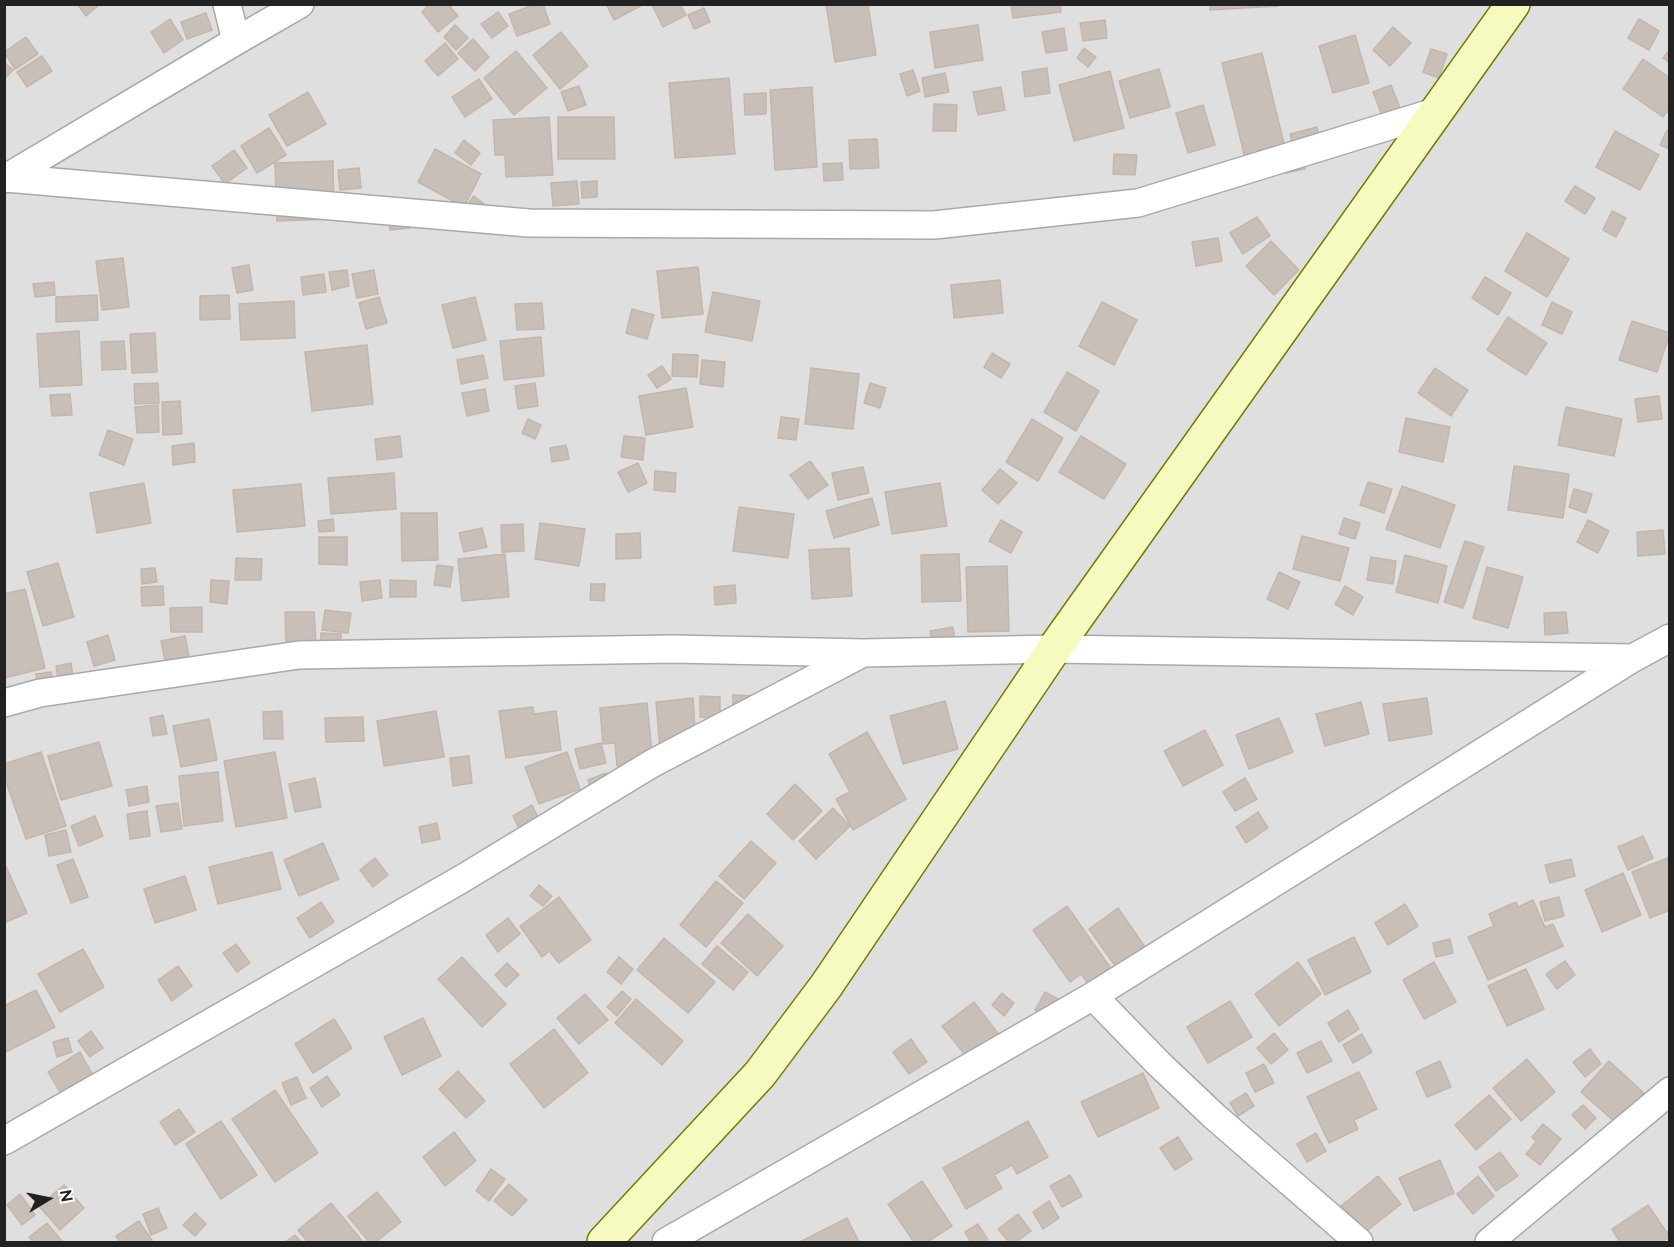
<!DOCTYPE html>
<style>
body{margin:0}
#map{position:relative;width:1674px;height:1247px;overflow:hidden;background:#f2efe9;font-family:Raleway,sans-serif}
canvas{display:block}
.frame{position:absolute;inset:0;border:6px solid #222;pointer-events:none}
.north{position:absolute;left:18px;top:1169px;width:60px;height:60px;-webkit-text-stroke:4px #fff;paint-order:stroke;rotate:80deg;font-size:16px;font-weight:700;line-height:24px;text-align:center;color:#222}
.north::after{content:'';display:block;margin:auto;width:21px;height:27px;background:#222;clip-path:polygon(50% 0,100% 100%,50% 72%,0 100%)}
</style>
<div id="map">
<canvas width="1674" height="1247"></canvas>
<div class="frame"></div>
<div class="north">N</div>
</div>
<script>
const ctx = document.querySelector('canvas').getContext('2d');
ctx.lineJoin = 'round';
function fill(path, color) { ctx.fillStyle = color; ctx.fill(path, 'evenodd'); }
function trace(path, color, width, dash) { ctx.strokeStyle = color; ctx.lineWidth = width; ctx.lineCap = dash ? 'butt' : 'round'; ctx.setLineDash(dash || []); ctx.stroke(path); }
const residential = new Path2D(`
 M 5,5 L 1669,5 L 1669,1242 L 5,1242 Z`);
const building = new Path2D(`
 M 77,4 L 100,4 L 86,16 Z
 M 430,4 L 448,4 L 458,16 L 438,32 L 422,12 Z
 M 536,4 L 543,4 L 550,24 L 517,36 L 509,14 Z
 M 606,4 L 644,4 L 614,20 Z
 M 680,4 L 686,15 L 663,27 L 652,5 Z
 M 826,4 L 868,4 L 876,55 L 835,62 Z
 M 1011,4 L 1060,4 L 1061,12 L 1013,18 Z
 M 1210,4 L 1277,4 L 1278,6 L 1210,10 Z
 M 704,8 L 710,22 L 694,29 L 688,15 Z
 M 498,12 L 508,26 L 492,38 L 481,24 Z
 M 206,13 L 212,30 L 187,39 L 181,22 Z
 M 170,19 L 183,40 L 164,53 L 151,32 Z
 M 1639,19 L 1659,31 L 1649,50 L 1628,38 Z
 M 1105,20 L 1107,38 L 1083,41 L 1080,23 Z
 M 455,25 L 468,38 L 456,50 L 444,37 Z
 M 978,25 L 983,60 L 935,68 L 930,32 Z
 M 1393,27 L 1411,43 L 1390,66 L 1373,50 Z
 M 1064,28 L 1067,50 L 1046,53 L 1042,32 Z
 M 561,32 L 588,66 L 560,89 L 533,55 Z
 M 1355,35 L 1369,83 L 1333,93 L 1319,46 Z
 M 26,37 L 38,54 L 15,69 L 4,52 Z
 M 473,39 L 489,57 L 475,71 L 458,53 Z
 M 445,43 L 458,59 L 438,76 L 425,61 Z
 M 1084,48 L 1096,57 L 1088,67 L 1077,58 Z
 M 1431,49 L 1447,54 L 1439,78 L 1423,72 Z
 M 1670,49 L 1670,63 L 1663,58 Z
 M 516,51 L 547,88 L 514,115 L 484,78 Z
 M 1262,53 L 1285,148 L 1245,158 L 1222,63 Z
 M 42,56 L 52,71 L 27,87 L 17,72 Z
 M 1643,59 L 1670,78 L 1670,108 L 1663,117 L 1623,89 Z
 M 4,62 L 13,70 L 4,79 Z
 M 1047,68 L 1050,93 L 1025,97 L 1022,72 Z
 M 1159,69 L 1170,107 L 1130,118 L 1119,81 Z
 M 913,70 L 920,91 L 907,96 L 900,74 Z
 M 1110,71 L 1124,128 L 1074,141 L 1059,85 Z
 M 945,73 L 949,92 L 925,97 L 922,78 Z
 M 729,78 L 735,154 L 675,158 L 669,83 Z
 M 479,79 L 492,99 L 465,117 L 452,97 Z
 M 1391,85 L 1403,116 L 1385,123 L 1373,92 Z
 M 579,86 L 586,105 L 568,111 L 561,92 Z
 M 812,87 L 817,167 L 775,170 L 770,90 Z
 M 1001,87 L 1005,110 L 978,115 L 973,92 Z
 M 308,92 L 326,124 L 287,146 L 269,115 Z
 M 766,93 L 766,114 L 745,115 L 744,94 Z
 M 934,104 L 957,105 L 956,131 L 933,131 Z
 M 1203,105 L 1215,145 L 1188,153 L 1176,113 Z
 M 549,117 L 553,175 L 506,177 L 505,155 L 495,155 L 493,120 Z
 M 558,117 L 614,117 L 615,159 L 558,159 Z
 M 1317,127 L 1320,139 L 1293,146 L 1290,134 Z
 M 269,128 L 286,155 L 257,173 L 241,146 Z
 M 1667,130 L 1670,131 L 1670,149 L 1660,145 Z
 M 1615,131 L 1659,155 L 1640,190 L 1596,167 Z
 M 877,139 L 879,168 L 850,169 L 849,140 Z
 M 464,140 L 480,153 L 471,165 L 455,153 Z
 M 435,149 L 481,174 L 464,207 L 418,182 Z
 M 234,150 L 247,168 L 225,184 L 212,166 Z
 M 1114,154 L 1137,155 L 1135,175 L 1113,174 Z
 M 1302,159 L 1305,169 L 1286,173 L 1283,163 Z
 M 333,161 L 334,219 L 277,221 L 275,163 Z
 M 842,163 L 843,180 L 824,181 L 823,164 Z
 M 359,168 L 361,188 L 340,190 L 338,170 Z
 M 577,181 L 579,204 L 553,206 L 551,183 Z
 M 597,181 L 597,197 L 582,198 L 581,182 Z
 M 1575,186 L 1595,198 L 1585,214 L 1565,201 Z
 M 474,196 L 488,207 L 464,209 Z
 M 408,211 L 410,228 L 390,230 L 389,213 Z
 M 1612,211 L 1626,218 L 1616,237 L 1603,230 Z
 M 1257,217 L 1270,236 L 1243,254 L 1230,233 Z
 M 1527,233 L 1569,259 L 1547,297 L 1505,271 Z
 M 1218,238 L 1222,261 L 1196,266 L 1192,242 Z
 M 1271,241 L 1299,270 L 1274,295 L 1246,266 Z
 M 123,258 L 129,307 L 102,310 L 96,261 Z
 M 249,265 L 253,290 L 237,293 L 232,268 Z
 M 698,267 L 703,314 L 662,318 L 657,271 Z
 M 347,270 L 349,286 L 332,290 L 329,272 Z
 M 374,270 L 378,294 L 357,298 L 352,274 Z
 M 324,274 L 326,292 L 303,295 L 301,277 Z
 M 1485,277 L 1511,293 L 1498,315 L 1472,298 Z
 M 1000,280 L 1003,313 L 954,318 L 951,285 Z
 M 54,282 L 55,295 L 35,297 L 33,284 Z
 M 713,292 L 760,301 L 752,341 L 705,332 Z
 M 97,295 L 98,320 L 56,322 L 56,297 Z
 M 229,295 L 230,319 L 200,320 L 200,296 Z
 M 379,297 L 387,323 L 366,329 L 359,303 Z
 M 475,297 L 486,340 L 453,348 L 442,305 Z
 M 294,301 L 295,338 L 241,340 L 239,304 Z
 M 1102,302 L 1137,320 L 1114,365 L 1079,346 Z
 M 1552,302 L 1572,312 L 1562,334 L 1542,325 Z
 M 542,303 L 544,329 L 517,330 L 515,304 Z
 M 632,309 L 654,315 L 647,339 L 626,333 Z
 M 1508,317 L 1547,343 L 1526,375 L 1487,350 Z
 M 1632,321 L 1670,333 L 1657,372 L 1619,360 Z
 M 79,331 L 82,385 L 40,387 L 37,334 Z
 M 155,333 L 157,372 L 132,373 L 130,334 Z
 M 541,337 L 544,376 L 504,380 L 500,341 Z
 M 124,341 L 126,369 L 102,370 L 101,342 Z
 M 367,345 L 373,404 L 312,411 L 305,352 Z
 M 992,353 L 1010,364 L 1001,378 L 984,367 Z
 M 673,354 L 698,355 L 697,377 L 672,376 Z
 M 483,355 L 488,378 L 461,384 L 457,360 Z
 M 702,360 L 725,362 L 723,387 L 700,384 Z
 M 662,366 L 671,379 L 657,388 L 648,375 Z
 M 811,368 L 859,374 L 853,429 L 805,424 Z
 M 1435,368 L 1468,390 L 1451,416 L 1418,393 Z
 M 1067,372 L 1099,391 L 1076,431 L 1044,412 Z
 M 158,383 L 159,403 L 135,404 L 134,384 Z
 M 535,383 L 538,406 L 518,409 L 515,386 Z
 M 870,383 L 886,388 L 880,408 L 864,403 Z
 M 686,388 L 693,427 L 646,435 L 639,396 Z
 M 485,389 L 489,411 L 467,416 L 462,393 Z
 M 70,394 L 72,415 L 52,416 L 50,395 Z
 M 1659,396 L 1662,419 L 1638,422 L 1635,399 Z
 M 180,401 L 182,434 L 163,435 L 162,402 Z
 M 158,405 L 159,432 L 137,433 L 135,407 Z
 M 1566,407 L 1622,419 L 1614,456 L 1558,445 Z
 M 781,417 L 799,419 L 796,440 L 778,438 Z
 M 1406,418 L 1450,427 L 1443,462 L 1399,452 Z
 M 528,419 L 541,425 L 535,439 L 522,433 Z
 M 1032,419 L 1063,438 L 1038,481 L 1006,462 Z
 M 108,430 L 133,439 L 124,465 L 99,455 Z
 M 400,436 L 402,457 L 377,460 L 375,439 Z
 M 624,436 L 645,438 L 643,460 L 621,457 Z
 M 1081,436 L 1126,464 L 1104,499 L 1059,472 Z
 M 194,443 L 195,462 L 173,465 L 172,446 Z
 M 566,445 L 569,459 L 552,462 L 550,448 Z
 M 810,461 L 828,485 L 808,499 L 790,475 Z
 M 638,463 L 647,483 L 628,492 L 618,472 Z
 M 1514,466 L 1569,474 L 1563,518 L 1508,510 Z
 M 863,467 L 869,493 L 838,500 L 832,473 Z
 M 1000,469 L 1017,483 L 998,504 L 982,490 Z
 M 655,471 L 676,473 L 675,492 L 654,490 Z
 M 394,473 L 396,509 L 331,514 L 328,478 Z
 M 1368,482 L 1392,489 L 1384,513 L 1360,505 Z
 M 144,483 L 151,523 L 97,533 L 90,493 Z
 M 940,483 L 947,526 L 892,534 L 885,492 Z
 M 301,484 L 305,526 L 237,532 L 233,490 Z
 M 1402,486 L 1455,505 L 1440,548 L 1386,529 Z
 M 1574,489 L 1592,494 L 1586,513 L 1569,507 Z
 M 872,498 L 879,525 L 834,538 L 826,511 Z
 M 739,507 L 794,514 L 788,558 L 733,551 Z
 M 401,513 L 437,513 L 438,560 L 402,561 Z
 M 1344,518 L 1360,523 L 1355,539 L 1339,534 Z
 M 333,519 L 334,531 L 319,532 L 318,521 Z
 M 1001,520 L 1022,532 L 1011,553 L 989,541 Z
 M 1588,520 L 1609,531 L 1598,553 L 1577,542 Z
 M 540,523 L 585,529 L 579,566 L 535,559 Z
 M 523,524 L 524,551 L 502,552 L 501,525 Z
 M 482,528 L 487,547 L 464,552 L 459,533 Z
 M 1663,530 L 1665,554 L 1638,556 L 1637,532 Z
 M 640,533 L 641,558 L 616,559 L 616,534 Z
 M 1302,536 L 1349,548 L 1340,581 L 1293,569 Z
 M 319,537 L 347,537 L 347,565 L 319,564 Z
 M 1465,541 L 1484,547 L 1463,608 L 1444,602 Z
 M 849,548 L 852,596 L 812,599 L 809,550 Z
 M 505,554 L 509,597 L 462,601 L 458,559 Z
 M 959,554 L 961,601 L 922,602 L 921,555 Z
 M 1405,555 L 1447,566 L 1438,603 L 1396,592 Z
 M 1371,557 L 1396,561 L 1393,584 L 1367,580 Z
 M 236,558 L 262,559 L 261,580 L 235,580 Z
 M 58,563 L 74,617 L 43,626 L 27,572 Z
 M 437,565 L 453,567 L 450,587 L 434,585 Z
 M 1007,566 L 1009,631 L 968,632 L 966,567 Z
 M 1487,567 L 1523,577 L 1508,628 L 1473,618 Z
 M 155,568 L 157,582 L 142,584 L 141,569 Z
 M 1279,572 L 1300,582 L 1288,609 L 1267,599 Z
 M 211,580 L 229,581 L 227,604 L 210,602 Z
 M 380,580 L 382,598 L 362,601 L 360,582 Z
 M 390,580 L 416,581 L 416,597 L 390,597 Z
 M 591,584 L 605,584 L 604,601 L 590,600 Z
 M 735,585 L 736,603 L 715,605 L 714,587 Z
 M 163,586 L 164,605 L 142,606 L 141,587 Z
 M 1345,586 L 1363,597 L 1353,615 L 1335,604 Z
 M 25,589 L 45,668 L 4,678 L 4,594 Z
 M 202,607 L 202,632 L 171,632 L 170,608 Z
 M 325,610 L 351,613 L 348,633 L 322,630 Z
 M 285,612 L 314,612 L 316,643 L 286,644 Z
 M 1566,612 L 1568,633 L 1545,635 L 1544,613 Z
 M 953,627 L 955,643 L 933,647 L 930,631 Z
 M 321,633 L 341,634 L 341,651 L 320,650 Z
 M 108,635 L 115,660 L 94,666 L 87,642 Z
 M 185,636 L 189,656 L 165,661 L 161,641 Z
 M 71,663 L 74,682 L 59,685 L 56,666 Z
 M 51,672 L 54,688 L 39,690 L 36,674 Z
 M 733,695 L 759,696 L 733,709 Z
 M 700,696 L 720,697 L 720,718 L 700,717 Z
 M 693,698 L 696,744 L 661,761 L 656,702 Z
 M 1427,698 L 1432,734 L 1389,741 L 1383,704 Z
 M 945,701 L 958,749 L 903,764 L 890,716 Z
 M 1361,702 L 1369,734 L 1325,746 L 1316,714 Z
 M 647,703 L 653,763 L 617,766 L 615,743 L 603,744 L 600,708 Z
 M 533,707 L 534,714 L 556,711 L 561,750 L 506,758 L 499,711 Z
 M 282,711 L 283,739 L 264,739 L 263,712 Z
 M 436,711 L 444,757 L 384,766 L 377,721 Z
 M 163,715 L 167,734 L 153,736 L 150,718 Z
 M 363,717 L 364,741 L 326,742 L 325,718 Z
 M 1279,718 L 1293,752 L 1249,769 L 1236,735 Z
 M 209,719 L 217,760 L 181,767 L 173,726 Z
 M 1205,730 L 1223,765 L 1183,786 L 1164,751 Z
 M 867,732 L 906,799 L 853,830 L 836,799 L 850,792 L 829,754 Z
 M 99,742 L 112,786 L 61,800 L 48,756 Z
 M 601,743 L 606,763 L 580,769 L 575,749 Z
 M 41,752 L 66,826 L 26,839 L 4,776 L 4,764 Z
 M 275,752 L 287,818 L 236,827 L 224,761 Z
 M 567,752 L 580,789 L 539,804 L 525,767 Z
 M 469,756 L 472,783 L 453,786 L 450,758 Z
 M 218,772 L 223,821 L 184,826 L 179,776 Z
 M 606,773 L 614,796 L 597,803 L 588,780 Z
 M 315,778 L 321,807 L 295,812 L 289,784 Z
 M 1245,778 L 1257,799 L 1235,811 L 1223,792 Z
 M 795,784 L 822,811 L 793,840 L 767,814 Z
 M 147,786 L 149,802 L 129,806 L 126,790 Z
 M 178,803 L 182,829 L 161,832 L 156,806 Z
 M 532,805 L 541,823 L 521,833 L 513,816 Z
 M 833,808 L 850,826 L 816,859 L 799,841 Z
 M 147,811 L 150,836 L 130,839 L 127,814 Z
 M 1258,812 L 1268,828 L 1246,843 L 1236,827 Z
 M 95,816 L 103,836 L 79,846 L 71,826 Z
 M 437,823 L 440,839 L 422,843 L 419,827 Z
 M 66,830 L 71,852 L 49,856 L 45,835 Z
 M 1643,836 L 1653,858 L 1628,870 L 1618,847 Z
 M 751,841 L 776,863 L 744,899 L 719,876 Z
 M 323,843 L 339,879 L 299,896 L 284,860 Z
 M 272,852 L 281,889 L 218,904 L 209,867 Z
 M 1670,857 L 1670,910 L 1650,918 L 1632,872 Z
 M 375,858 L 388,875 L 373,887 L 360,870 Z
 M 73,859 L 88,897 L 71,903 L 57,865 Z
 M 1571,859 L 1575,876 L 1550,883 L 1545,865 Z
 M 4,862 L 27,913 L 4,923 Z
 M 1623,873 L 1641,915 L 1602,932 L 1585,890 Z
 M 185,876 L 196,910 L 155,923 L 144,889 Z
 M 716,881 L 743,903 L 706,947 L 680,925 Z
 M 539,885 L 552,896 L 543,906 L 530,896 Z
 M 559,897 L 591,940 L 559,963 L 549,951 L 542,957 L 520,926 Z
 M 1559,897 L 1564,916 L 1545,921 L 1540,902 Z
 M 1533,900 L 1545,927 L 1553,924 L 1563,946 L 1488,980 L 1468,937 L 1494,926 L 1489,914 L 1516,902 L 1518,907 Z
 M 321,902 L 334,922 L 310,938 L 297,918 Z
 M 1405,904 L 1418,926 L 1388,945 L 1375,923 Z
 M 1067,906 L 1114,973 L 1092,989 L 1081,974 L 1070,982 L 1033,930 Z
 M 1118,908 L 1145,947 L 1116,967 L 1089,929 Z
 M 748,914 L 783,946 L 757,976 L 721,943 Z
 M 508,918 L 520,934 L 498,952 L 486,935 Z
 M 1354,937 L 1371,972 L 1325,995 L 1308,960 Z
 M 664,938 L 715,982 L 688,1013 L 637,970 Z
 M 1450,939 L 1453,953 L 1436,957 L 1433,943 Z
 M 236,944 L 250,963 L 237,972 L 223,953 Z
 M 717,946 L 748,972 L 733,990 L 702,964 Z
 M 83,949 L 104,987 L 60,1012 L 38,974 Z
 M 462,957 L 506,1004 L 482,1027 L 438,979 Z
 M 619,957 L 633,969 L 621,984 L 607,972 Z
 M 1565,961 L 1575,975 L 1557,989 L 1546,974 Z
 M 1298,962 L 1321,994 L 1279,1026 L 1255,994 Z
 M 1434,962 L 1456,1002 L 1424,1019 L 1403,980 Z
 M 507,963 L 519,975 L 506,987 L 495,975 Z
 M 178,966 L 192,986 L 172,1001 L 158,980 Z
 M 1526,969 L 1544,1009 L 1507,1026 L 1488,986 Z
 M 36,990 L 55,1027 L 4,1053 L 4,1006 Z
 M 622,991 L 631,999 L 617,1016 L 607,1007 Z
 M 1045,992 L 1064,1002 L 1054,1021 L 1035,1010 Z
 M 1002,993 L 1014,1003 L 1004,1016 L 992,1005 Z
 M 585,994 L 608,1020 L 579,1044 L 557,1018 Z
 M 636,999 L 683,1041 L 662,1065 L 615,1023 Z
 M 1230,1001 L 1252,1037 L 1208,1063 L 1187,1027 Z
 M 974,1002 L 1000,1036 L 969,1060 L 942,1026 Z
 M 1348,1010 L 1359,1029 L 1339,1042 L 1328,1023 Z
 M 423,1018 L 441,1056 L 402,1075 L 384,1037 Z
 M 334,1019 L 352,1048 L 313,1073 L 295,1044 Z
 M 554,1029 L 588,1073 L 544,1108 L 510,1064 Z
 M 91,1031 L 103,1048 L 90,1057 L 78,1041 Z
 M 1274,1033 L 1288,1050 L 1271,1064 L 1257,1048 Z
 M 1362,1034 L 1372,1052 L 1353,1063 L 1343,1045 Z
 M 68,1038 L 72,1052 L 57,1057 L 53,1042 Z
 M 911,1039 L 927,1062 L 909,1074 L 893,1052 Z
 M 1321,1041 L 1332,1061 L 1307,1073 L 1297,1053 Z
 M 1590,1049 L 1601,1064 L 1585,1077 L 1573,1062 Z
 M 80,1052 L 98,1084 L 67,1103 L 48,1072 Z
 M 1527,1059 L 1555,1092 L 1521,1121 L 1493,1088 Z
 M 1440,1061 L 1451,1087 L 1427,1097 L 1416,1072 Z
 M 1609,1061 L 1644,1093 L 1617,1124 L 1581,1092 Z
 M 1264,1064 L 1274,1083 L 1255,1092 L 1246,1073 Z
 M 458,1071 L 485,1101 L 466,1118 L 439,1089 Z
 M 1359,1072 L 1377,1109 L 1354,1120 L 1358,1129 L 1329,1143 L 1307,1097 Z
 M 1143,1073 L 1159,1108 L 1098,1137 L 1081,1102 Z
 M 327,1076 L 340,1095 L 322,1107 L 310,1088 Z
 M 297,1077 L 306,1098 L 291,1105 L 282,1083 Z
 M 275,1090 L 318,1153 L 275,1182 L 232,1119 Z
 M 1246,1093 L 1254,1106 L 1238,1116 L 1230,1103 Z
 M 1489,1095 L 1511,1119 L 1476,1150 L 1455,1125 Z
 M 1583,1105 L 1596,1118 L 1585,1129 L 1572,1115 Z
 M 179,1109 L 195,1132 L 175,1145 L 160,1122 Z
 M 221,1121 L 257,1175 L 221,1199 L 186,1144 Z
 M 1028,1121 L 1048,1157 L 1017,1174 L 1012,1165 L 994,1175 L 1002,1188 L 966,1209 L 943,1168 Z
 M 1543,1124 L 1561,1139 L 1540,1165 L 1526,1154 L 1536,1142 L 1532,1137 Z
 M 454,1132 L 476,1161 L 445,1186 L 423,1157 Z
 M 1316,1133 L 1326,1151 L 1307,1162 L 1297,1144 Z
 M 1178,1137 L 1192,1159 L 1175,1170 L 1160,1148 Z
 M 1500,1152 L 1518,1176 L 1496,1191 L 1479,1167 Z
 M 1440,1160 L 1454,1193 L 1414,1211 L 1399,1178 Z
 M 491,1169 L 505,1179 L 489,1201 L 476,1191 Z
 M 1070,1175 L 1082,1196 L 1062,1207 L 1050,1186 Z
 M 1378,1176 L 1401,1204 L 1363,1234 L 1341,1206 Z
 M 1478,1176 L 1494,1196 L 1473,1214 L 1457,1194 Z
 M 922,1181 L 952,1226 L 927,1242 L 914,1242 L 888,1204 Z
 M 509,1184 L 527,1200 L 512,1216 L 494,1201 Z
 M 64,1185 L 84,1208 L 60,1230 L 39,1206 Z
 M 377,1192 L 401,1222 L 376,1242 L 369,1242 L 348,1216 Z
 M 20,1194 L 35,1215 L 22,1225 L 7,1205 Z
 M 1049,1201 L 1059,1218 L 1043,1229 L 1033,1212 Z
 M 331,1203 L 363,1242 L 308,1242 L 298,1230 Z
 M 1648,1205 L 1670,1237 L 1661,1242 L 1620,1242 L 1612,1229 Z
 M 158,1208 L 167,1228 L 151,1235 L 143,1214 Z
 M 195,1213 L 206,1224 L 195,1236 L 183,1225 Z
 M 1018,1214 L 1031,1231 L 1016,1242 L 1009,1242 L 998,1229 Z
 M 847,1218 L 859,1242 L 800,1242 Z
 M 139,1221 L 153,1242 L 120,1242 L 116,1236 Z
 M 47,1223 L 62,1241 L 61,1242 L 33,1242 L 29,1237 Z
 M 978,1224 L 988,1240 L 985,1242 L 971,1242 L 965,1232 Z
 M 295,1235 L 301,1242 L 285,1242 Z`);
const minor = new Path2D(`
 M 227,4 L 236,41
 M 6,178 L 529,223 L 934,225 L 1138,203 L 1438,111
 M 4,179 L 236,41 L 300,4
 M 4,703 L 40,693 L 299,655 L 673,649 L 863,653 L 1054,649 L 1633,658 L 1670,638
 M 1093,996 L 1159,1064 L 1214,1116 L 1359,1242
 M 4,1141 L 460,880 L 653,763 L 861,654
 M 666,1242 L 1093,996 L 1633,658
 M 1489,1242 L 1670,1091`);
const secondary = new Path2D(`
 M 604,1242 L 760,1074 L 826,986 L 1054,649 L 1513,4`);
fill(residential, '#e0dfdf');
fill(building, '#c7bfb8');
trace(building, '#c4b6ab', 1.5);
trace(minor, '#a9a9a9', 30);
trace(secondary, '#707d05', 36);
trace(minor, '#fff', 27);
trace(secondary, '#f7fabf', 33);
</script>
